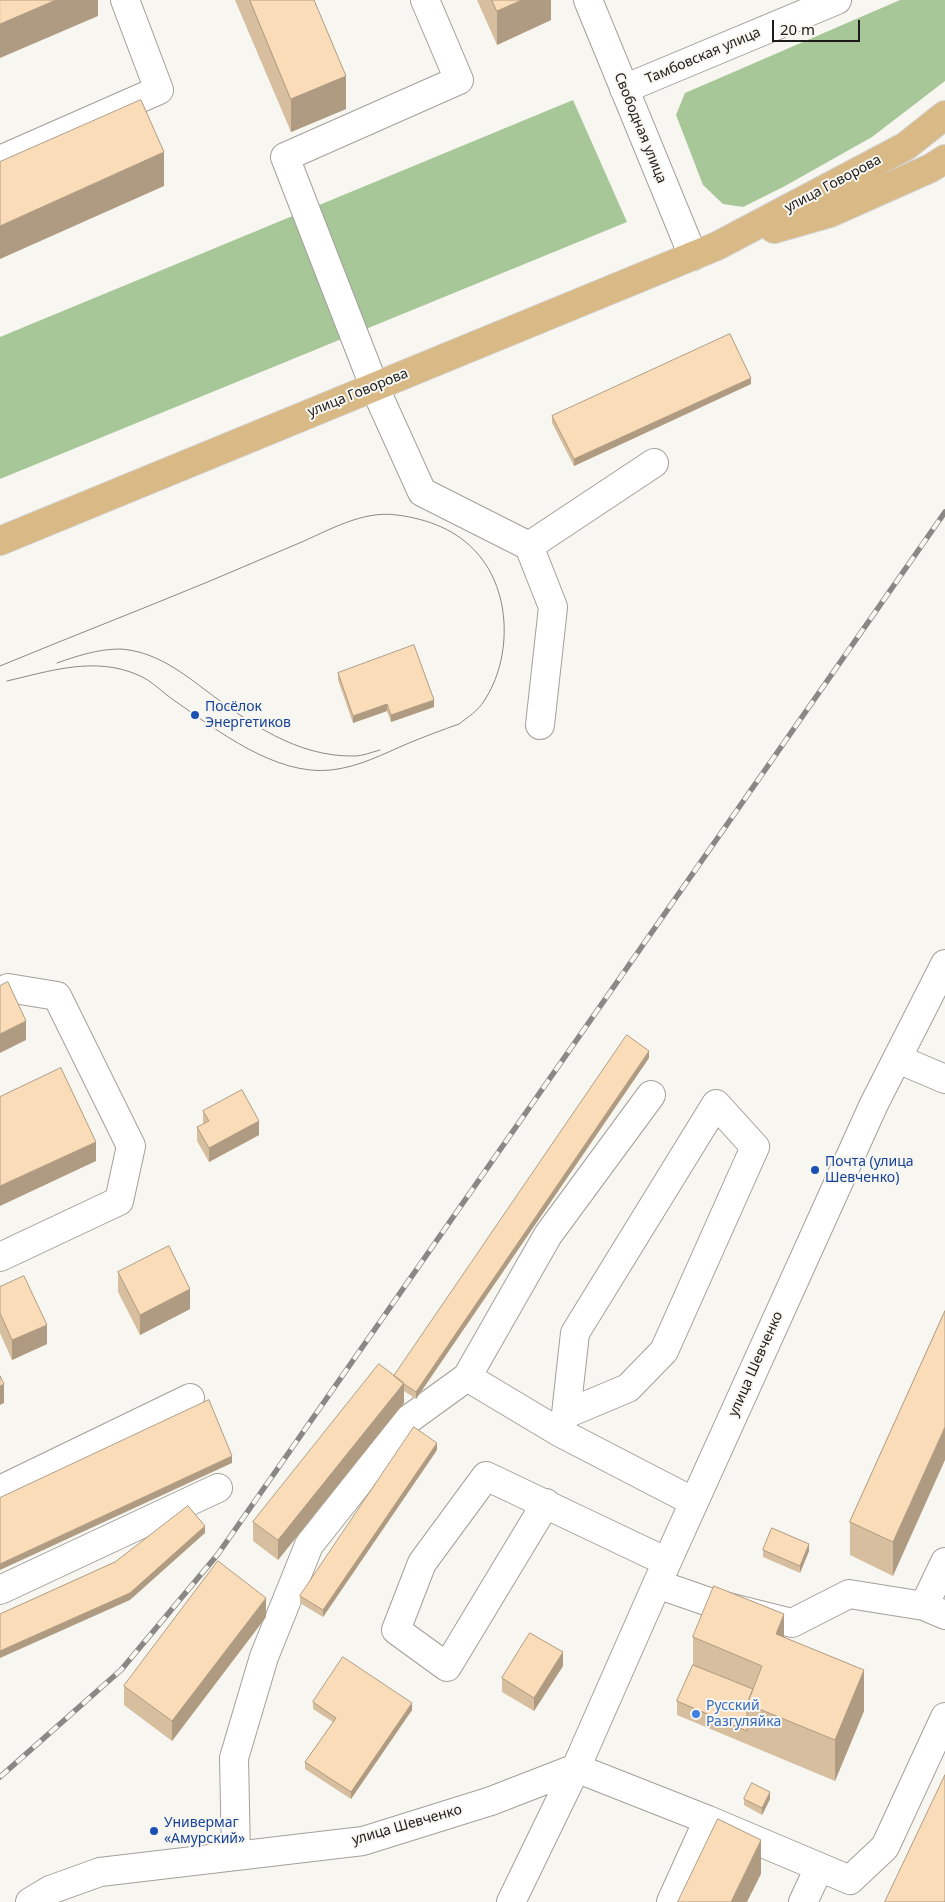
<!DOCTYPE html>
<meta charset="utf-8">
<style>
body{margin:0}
#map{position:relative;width:945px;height:1902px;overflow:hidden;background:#f8f6f0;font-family:"Noto Sans",sans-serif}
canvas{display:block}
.scale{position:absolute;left:772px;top:20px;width:88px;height:22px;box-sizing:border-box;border:2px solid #1d1c1a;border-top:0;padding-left:6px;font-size:15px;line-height:18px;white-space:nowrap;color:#1d1c1a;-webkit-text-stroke:4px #f8f6f0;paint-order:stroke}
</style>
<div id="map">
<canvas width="945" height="1902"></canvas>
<div class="scale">20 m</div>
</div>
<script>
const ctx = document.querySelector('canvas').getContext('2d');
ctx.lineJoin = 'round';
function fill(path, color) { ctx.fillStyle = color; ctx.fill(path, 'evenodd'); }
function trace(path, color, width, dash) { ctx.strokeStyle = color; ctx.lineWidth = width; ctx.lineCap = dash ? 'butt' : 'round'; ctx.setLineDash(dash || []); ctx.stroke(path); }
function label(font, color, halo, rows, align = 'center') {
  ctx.font = font + ' "Noto Sans",sans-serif'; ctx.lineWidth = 4; ctx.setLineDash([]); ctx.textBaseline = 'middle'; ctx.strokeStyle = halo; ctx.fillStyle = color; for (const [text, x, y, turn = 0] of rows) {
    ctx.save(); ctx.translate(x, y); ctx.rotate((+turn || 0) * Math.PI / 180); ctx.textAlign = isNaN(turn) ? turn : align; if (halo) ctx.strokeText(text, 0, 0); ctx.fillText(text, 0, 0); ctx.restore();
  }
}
const forest = new Path2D(`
 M 900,0 L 945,0 L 945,81 L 872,137 L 785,186 L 743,207 L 723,204 L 703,185 L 676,115 L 685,93 Z
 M 573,100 L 627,222 L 0,479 L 0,337 Z`);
const minor = new Path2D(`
 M 425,0 L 459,80 L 285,157 L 374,386 L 422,492 L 529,546 L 553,607 L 540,725
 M 588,0 L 693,256
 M 624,89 L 837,0
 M 0,160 L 159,90 L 125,0
 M 529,546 L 654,463
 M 0,992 L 8,988 L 57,996 L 131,1146 L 119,1201 L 0,1257
 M 898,1059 L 945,1079
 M 651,1095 L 548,1235 L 467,1377 L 559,1432 L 694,1502
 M 559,1432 L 566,1414 L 575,1333 L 716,1104 L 755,1147 L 664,1351 L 628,1388 L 566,1414
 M 0,1490 L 190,1398
 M 546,1503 L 447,1667 L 396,1630 L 422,1563 L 486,1476 L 667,1562
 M 657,1584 L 712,1603 L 792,1623 L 849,1594 L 924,1606 L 945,1562
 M 0,1590 L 218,1488
 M 924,1606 L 945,1615
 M 236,1856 L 234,1758 L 264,1657 L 309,1545 L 409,1419 L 467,1377
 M 30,1902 L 50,1890 L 100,1872 L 363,1841 L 491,1801 L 576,1768 L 657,1584 L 874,1104 L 945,964
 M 511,1902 L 576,1768 L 708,1820 L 850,1880 L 885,1847 L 945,1717
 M 671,1902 L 708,1820
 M 803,1902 L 819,1868`);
const major = new Path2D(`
 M 774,229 L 830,213 L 931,168 L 945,159
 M 0,541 L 717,246 L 906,146 L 945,115`);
const tram = new Path2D(`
 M 57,663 C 77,656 98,649 120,649 C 153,651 179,670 204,689 C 249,723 297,757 354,756 C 363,756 372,752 380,750
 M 0,666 C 70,637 140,610 210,581 C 239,569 268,556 297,544 C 328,531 362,510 397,515 C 428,519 457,530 477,553 C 512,592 512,659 484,701 C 478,711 468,717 459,724 C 442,730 426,736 409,743 C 383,754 359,767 331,770 C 276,776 218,731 175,701 C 163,693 151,680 138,675 C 95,656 50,671 7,681`);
const rail = new Path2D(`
 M 0,1777 L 121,1670 L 218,1554 L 945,512`);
const wall = new Path2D(`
 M 235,0 L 314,0 L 346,109 L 291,132 Z
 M 477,0 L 551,0 L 551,20 L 497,45 Z
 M 751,384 L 574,466 L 552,423 L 552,416 Z
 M 338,673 L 434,707 L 391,722 L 387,711 L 353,723 L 338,680 Z
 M 649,1058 L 416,1399 L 404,1391 L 404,1403 L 278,1560 L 253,1541 L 253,1522 L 394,1376 Z
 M 203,1111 L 259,1135 L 209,1162 L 197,1141 L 197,1127 L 203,1124 Z
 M 118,1272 L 190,1309 L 140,1335 L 118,1292 Z
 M 0,1287 L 47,1344 L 12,1360 L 0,1333 Z
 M 945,1311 L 893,1576 L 850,1555 L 850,1522 Z
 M 437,1450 L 323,1617 L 300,1603 L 300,1596 Z
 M 763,1550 L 809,1551 L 800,1573 L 763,1557 Z
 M 266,1617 L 172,1741 L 124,1705 L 124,1686 Z
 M 693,1637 L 784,1637 L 864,1711 L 835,1781 L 677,1715 L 677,1701 L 693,1665 Z
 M 563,1666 L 534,1711 L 502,1692 L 502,1678 Z
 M 313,1702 L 412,1710 L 351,1799 L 305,1769 L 305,1762 L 333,1722 L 313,1709 Z
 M 744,1799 L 770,1799 L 762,1815 L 744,1805 Z`);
const shadedWall = new Path2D(`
 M 56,0 L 98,0 L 98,16 L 0,58 L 0,24 Z
 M 522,0 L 551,0 L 551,20 L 497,45 L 497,11 Z
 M 346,76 L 346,109 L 291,132 L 291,99 Z
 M 164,152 L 164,186 L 0,259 L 0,226 Z
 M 751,378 L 751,384 L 574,466 L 574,459 Z
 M 434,700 L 434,707 L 391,722 L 391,715 Z
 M 387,704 L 387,711 L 353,723 L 353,716 Z
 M 26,1021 L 26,1040 L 0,1053 L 0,1034 Z
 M 649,1051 L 649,1058 L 416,1399 L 416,1392 Z
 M 259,1121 L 259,1135 L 209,1162 L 209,1148 Z
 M 96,1142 L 96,1161 L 0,1206 L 0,1186 Z
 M 190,1289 L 190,1309 L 140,1335 L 140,1315 Z
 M 47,1325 L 47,1344 L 12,1360 L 12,1340 Z
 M 404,1383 L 404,1403 L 278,1560 L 278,1540 Z
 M 4,1384 L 4,1403 L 0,1405 L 0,1386 Z
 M 945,1427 L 945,1460 L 893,1576 L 893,1542 Z
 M 437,1443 L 437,1450 L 323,1617 L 323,1610 Z
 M 232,1456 L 232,1463 L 0,1570 L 0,1564 Z
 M 205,1526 L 205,1533 L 130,1600 L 0,1658 L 0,1651 Z
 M 809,1544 L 809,1551 L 800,1573 L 800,1566 Z
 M 266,1598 L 266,1617 L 172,1741 L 172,1721 Z
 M 784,1614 L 784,1655 L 776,1634 Z
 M 563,1652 L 563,1666 L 534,1711 L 534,1698 Z
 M 864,1670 L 864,1711 L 835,1781 L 835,1740 Z
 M 412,1703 L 412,1710 L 351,1799 L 351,1792 Z
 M 770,1792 L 770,1799 L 762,1815 L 762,1808 Z
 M 761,1840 L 761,1874 L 747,1902 L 731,1902 Z`);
const building = new Path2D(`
 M 0,0 L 56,0 L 0,24 Z
 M 250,0 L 314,0 L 346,76 L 291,99 Z
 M 492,0 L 522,0 L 497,11 Z
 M 141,100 L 164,152 L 0,226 L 0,162 Z
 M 730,334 L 751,378 L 574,459 L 552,416 Z
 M 414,645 L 434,700 L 391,715 L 387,704 L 353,716 L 338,673 Z
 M 8,982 L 26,1021 L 0,1034 L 0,986 Z
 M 627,1035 L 649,1051 L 416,1392 L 404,1384 L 394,1376 Z
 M 61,1068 L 96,1142 L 0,1186 L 0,1097 Z
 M 242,1090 L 259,1121 L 209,1148 L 197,1127 L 209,1121 L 203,1111 Z
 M 169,1246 L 190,1289 L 140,1315 L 118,1272 Z
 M 24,1276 L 47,1325 L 12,1340 L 0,1313 L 0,1287 Z
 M 945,1311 L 945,1427 L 893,1542 L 850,1522 Z
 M 379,1364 L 404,1383 L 278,1540 L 253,1522 Z
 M 0,1376 L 4,1384 L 0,1386 Z
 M 209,1400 L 232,1456 L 0,1564 L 0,1498 Z
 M 414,1427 L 437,1443 L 323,1610 L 300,1596 Z
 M 188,1506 L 205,1526 L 130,1593 L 0,1651 L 0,1614 L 115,1562 Z
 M 772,1528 L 809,1544 L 800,1566 L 763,1550 Z
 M 218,1561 L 266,1598 L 172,1721 L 124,1686 Z
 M 714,1586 L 784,1614 L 776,1634 L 864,1670 L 835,1740 L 747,1704 L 762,1666 L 693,1637 Z
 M 530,1633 L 563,1652 L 534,1698 L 502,1678 Z
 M 343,1657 L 412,1703 L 351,1792 L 305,1762 L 336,1718 L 313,1702 Z
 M 693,1665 L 753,1689 L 747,1704 L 747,1731 L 677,1701 Z
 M 945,1775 L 945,1901 L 944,1902 L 885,1902 Z
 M 752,1783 L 770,1792 L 762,1808 L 744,1799 Z
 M 718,1819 L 761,1840 L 731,1902 L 678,1902 Z`);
const markers = [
 [195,715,5,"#1a4fb4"],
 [815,1170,5,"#1a4fb4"],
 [696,1714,5,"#3f7fe0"],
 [154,1831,5,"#1a4fb4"]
];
const streetNames = [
 ["Тамбовская улица",703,56,-23],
 ["Свободная улица",640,128,68],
 ["улица Говорова",833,184,-28],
 ["улица Говорова",358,393,-22],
 ["улица Шевченко",756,1364,-66],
 ["улица Шевченко",407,1825,-16]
];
const transitNames = [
 ["Посёлок",205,707],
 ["Энергетиков",205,723],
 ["Почта (улица",825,1162],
 ["Шевченко)",825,1178],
 ["Универмаг",164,1823],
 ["«Амурский»",164,1839]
];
const shopNames = [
 ["Русский",706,1706],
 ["Разгуляйка",706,1722]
];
fill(forest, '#a7c799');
trace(minor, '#a3a09b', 30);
trace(major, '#d2d2d1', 30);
trace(minor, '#fff', 28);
trace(major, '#d9b985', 28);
trace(tram, '#898884', 1);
trace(rail, '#898884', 5.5);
trace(rail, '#f8f6f0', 4, [11]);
fill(wall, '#d7be9e');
fill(shadedWall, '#af9b81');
fill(building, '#faddb8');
trace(building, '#af9b81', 1);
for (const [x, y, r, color] of markers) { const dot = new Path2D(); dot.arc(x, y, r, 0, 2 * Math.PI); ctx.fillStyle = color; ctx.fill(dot); trace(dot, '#f8f6f0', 2); }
label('14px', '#1d1c1a', '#f8f6f0', streetNames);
label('14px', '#164399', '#f8f6f0', transitNames, 'left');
label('14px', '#366cbe', '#f8f6f0', shopNames, 'left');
</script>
